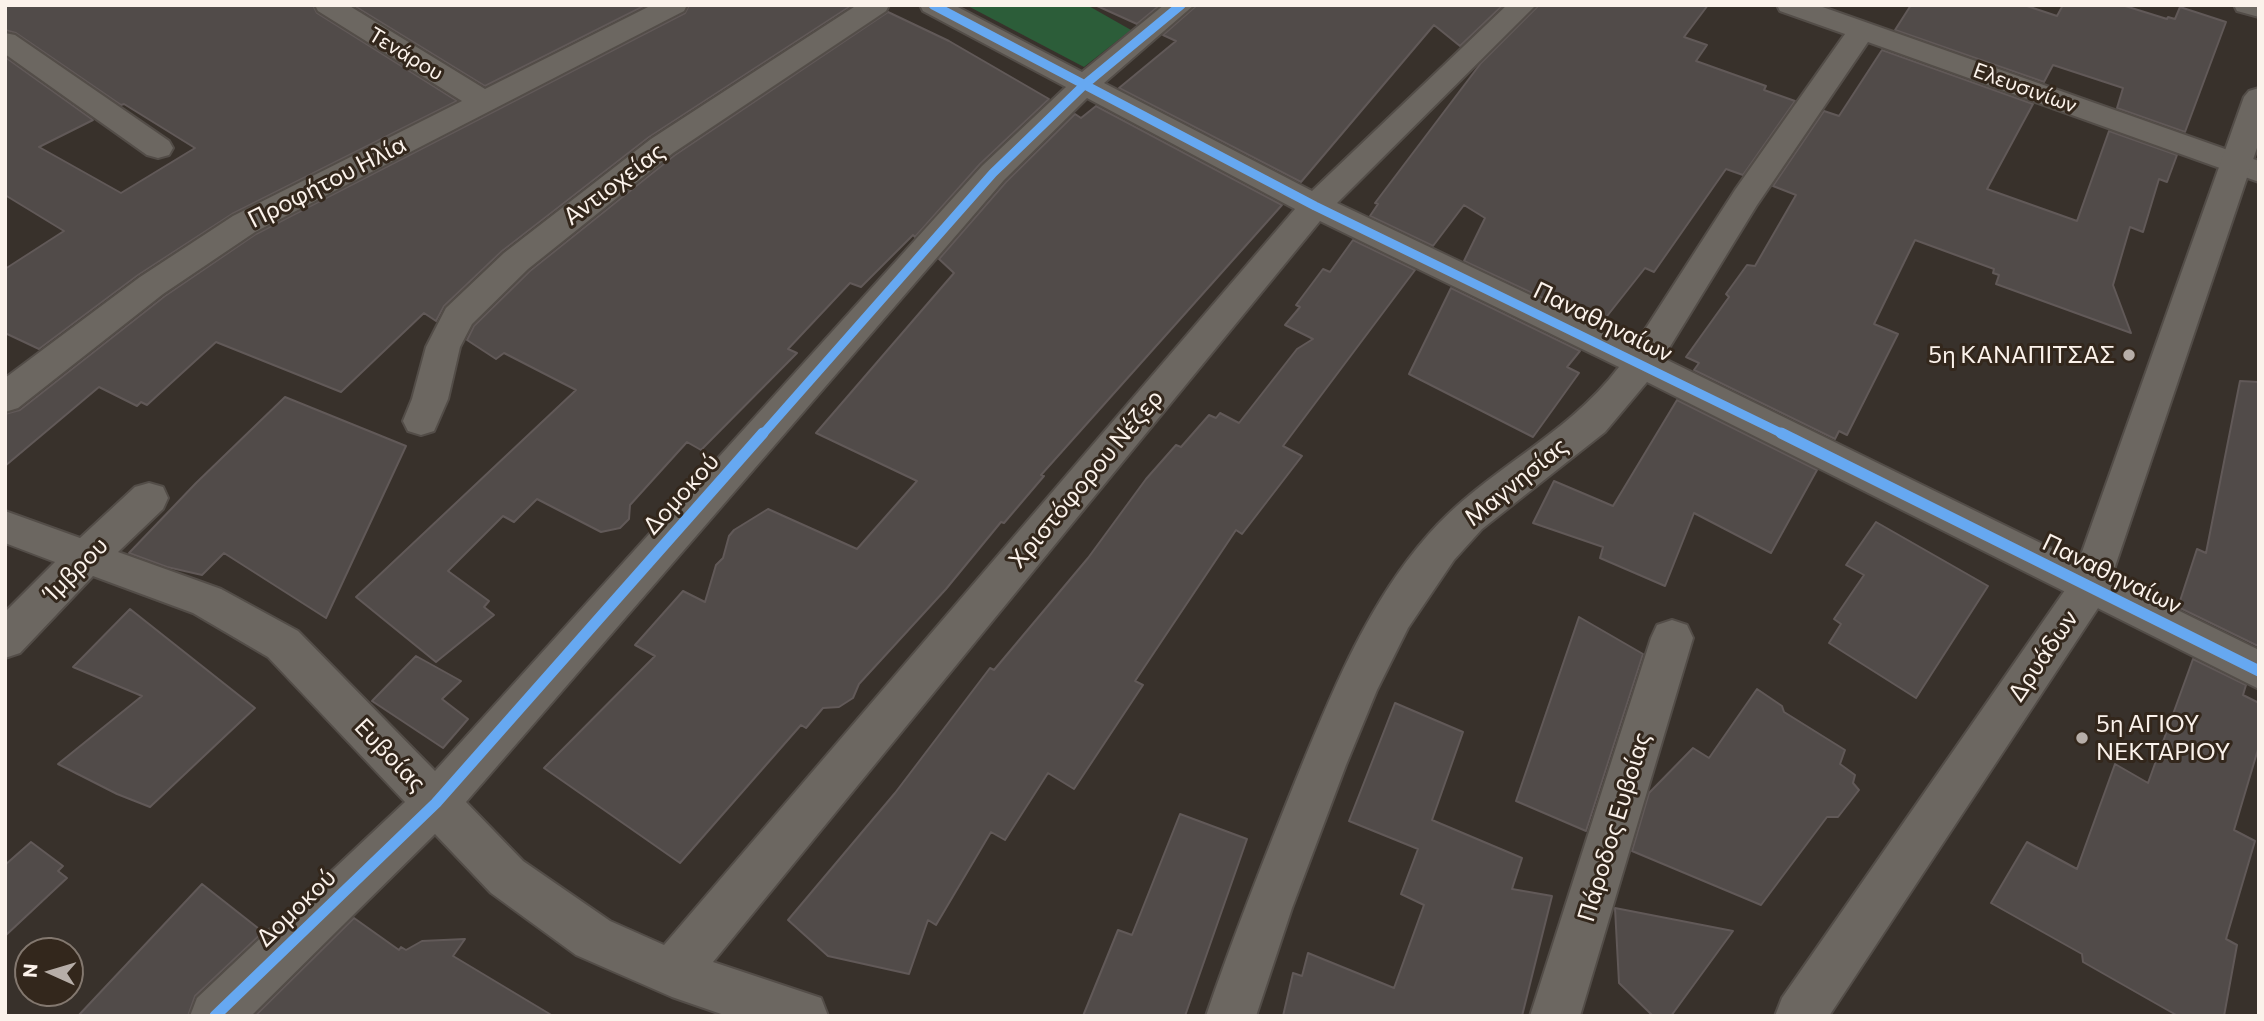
<!DOCTYPE html>
<meta charset="utf-8">
<style>
body{margin:0}
#map{position:relative;width:2264px;height:1021px;overflow:hidden;background:#38312b;font-family:Commissioner,sans-serif}
canvas{display:block}
.frame{position:absolute;inset:0;border:7px solid #fbf2eb;pointer-events:none}
.north{position:absolute;left:14px;top:937px;width:70px;height:70px;box-sizing:border-box;background:#33271c;border:2px solid #83786f;border-radius:50%;rotate:274deg;font-size:19px;font-weight:700;line-height:28px;text-align:center;color:#fbf2eb}
.north::after{content:'';display:block;margin:auto;width:24px;height:32px;background:#b7aea8;clip-path:polygon(50% 0,100% 100%,50% 72%,0 100%)}
</style>
<div id="map">
<canvas width="2264" height="1021"></canvas>
<div class="frame"></div>
<div class="north">N</div>
</div>
<script>
const ctx = document.querySelector('canvas').getContext('2d');
ctx.lineJoin = 'round';
function fill(path, color) { ctx.fillStyle = color; ctx.fill(path, 'evenodd'); }
function trace(path, color, width, dash) { ctx.strokeStyle = color; ctx.lineWidth = width; ctx.lineCap = dash ? 'butt' : 'round'; ctx.setLineDash(dash || []); ctx.stroke(path); }
function label(font, color, halo, rows, align = 'center') {
  ctx.font = font + ' Commissioner,sans-serif'; ctx.lineWidth = 6; ctx.setLineDash([]); ctx.textBaseline = 'middle'; ctx.strokeStyle = halo; ctx.fillStyle = color; for (const [text, x, y, turn = 0] of rows) {
    ctx.save(); ctx.translate(x, y); ctx.rotate((+turn || 0) * Math.PI / 180); ctx.textAlign = isNaN(turn) ? turn : align; if (halo) ctx.strokeText(text, 0, 0); ctx.fillText(text, 0, 0); ctx.restore();
  }
}
const green = new Path2D(`
 M 966,5 L 1087,5 L 1131,30 L 1084,67 Z`);
const building = new Path2D(`
 M 5,5 L 313,5 L 317,13 L 457,101 L 232,214 L 138,275 L 39,349 L 5,333 L 5,269 L 64,231 L 5,195 L 5,57 L 93,120 L 39,147 L 121,193 L 195,148 L 124,104 L 121,105 L 16,33 L 5,30 Z
 M 353,5 L 646,5 L 485,86 Z
 M 689,5 L 852,5 L 649,137 L 502,251 L 444,306 L 436,321 L 424,313 L 341,392 L 216,342 L 147,405 L 141,402 L 137,406 L 99,387 L 5,466 L 5,414 L 20,410 L 165,296 L 256,234 L 685,13 Z
 M 1095,5 L 1160,5 L 1137,24 Z
 M 1197,5 L 1503,5 L 1460,46 L 1434,25 L 1301,182 L 1119,88 L 1176,41 L 1163,35 Z
 M 1539,5 L 1708,5 L 1684,37 L 1707,45 L 1696,61 L 1766,86 L 1764,90 L 1795,101 L 1743,175 L 1726,169 L 1654,272 L 1645,268 L 1600,325 L 1464,261 L 1485,218 L 1464,205 L 1433,246 L 1370,216 L 1378,204 L 1375,203 L 1481,63 Z
 M 1911,5 L 2024,5 L 2057,16 L 2063,5 L 2122,5 L 2167,19 L 2168,17 L 2175,19 L 2180,7 L 2226,22 L 2185,132 L 2117,108 L 2123,88 L 2053,65 L 2044,82 L 1895,30 Z
 M 888,12 L 949,41 L 1049,99 L 980,164 L 915,237 L 913,235 L 861,287 L 850,283 L 788,349 L 797,353 L 701,450 L 687,442 L 630,505 L 629,519 L 620,528 L 601,532 L 537,499 L 514,522 L 503,516 L 448,571 L 489,601 L 484,607 L 494,615 L 436,662 L 356,597 L 576,390 L 504,353 L 496,359 L 467,340 L 474,326 L 530,271 L 675,155 Z
 M 1882,50 L 2033,104 L 1987,189 L 2077,221 L 2109,131 L 2177,155 L 2167,182 L 2159,179 L 2143,232 L 2130,227 L 2113,285 L 2131,333 L 1996,284 L 1999,275 L 1993,273 L 1994,269 L 1915,240 L 1874,324 L 1898,334 L 1847,435 L 1839,431 L 1835,439 L 1694,370 L 1699,363 L 1686,357 L 1729,297 L 1726,294 L 1747,265 L 1755,266 L 1796,195 L 1773,186 L 1824,111 L 1839,116 Z
 M 1096,106 L 1282,205 L 1041,475 L 1044,476 L 1004,523 L 1001,522 L 946,589 L 859,684 L 853,698 L 839,707 L 823,708 L 806,728 L 801,725 L 680,863 L 544,768 L 655,656 L 635,645 L 683,591 L 705,602 L 716,565 L 723,558 L 729,536 L 734,530 L 768,509 L 857,549 L 917,481 L 816,433 L 954,273 L 939,259 L 1006,182 L 1075,114 L 1081,118 Z
 M 1353,240 L 1415,270 L 1283,446 L 1302,456 L 1242,534 L 1236,530 L 1135,681 L 1143,685 L 1074,789 L 1048,773 L 1005,840 L 991,832 L 936,925 L 928,920 L 909,974 L 828,956 L 788,920 L 895,793 L 990,668 L 994,670 L 1088,558 L 1146,479 L 1176,445 L 1181,447 L 1209,415 L 1216,418 L 1220,413 L 1239,423 L 1297,349 L 1313,339 L 1285,325 L 1300,307 L 1296,305 L 1323,269 L 1330,272 Z
 M 1451,288 L 1580,351 L 1567,367 L 1579,373 L 1533,437 L 1409,374 Z
 M 2240,381 L 2259,382 L 2258,646 L 2178,607 L 2197,549 L 2206,553 Z
 M 285,397 L 406,446 L 326,618 L 224,553 L 202,575 L 167,567 L 129,553 L 196,483 Z
 M 1677,400 L 1817,470 L 1771,553 L 1694,513 L 1665,586 L 1600,558 L 1603,547 L 1533,523 L 1554,481 L 1613,506 Z
 M 1876,522 L 1988,586 L 1916,698 L 1829,643 L 1841,624 L 1834,619 L 1864,575 L 1846,565 Z
 M 130,609 L 255,708 L 150,807 L 117,794 L 58,764 L 142,696 L 73,667 Z
 M 1579,617 L 1643,654 L 1586,831 L 1516,801 Z
 M 416,656 L 461,681 L 442,699 L 468,719 L 443,748 L 372,701 Z
 M 2193,659 L 2246,685 L 2243,695 L 2259,703 L 2259,746 L 2234,830 L 2255,841 L 2226,939 L 2237,945 L 2224,1016 L 2178,1016 L 2083,962 L 2082,954 L 1991,903 L 2027,842 L 2077,869 L 2115,764 L 2148,783 Z
 M 1757,689 L 1782,706 L 1784,712 L 1845,750 L 1840,764 L 1855,775 L 1853,783 L 1859,790 L 1838,817 L 1827,817 L 1761,905 L 1632,851 L 1649,793 L 1693,748 L 1709,758 Z
 M 1395,703 L 1463,732 L 1432,820 L 1522,858 L 1512,889 L 1552,896 L 1522,1016 L 1283,1016 L 1293,973 L 1302,976 L 1308,953 L 1394,988 L 1424,905 L 1401,894 L 1418,849 L 1349,821 Z
 M 1180,814 L 1247,839 L 1185,1016 L 1083,1016 L 1118,930 L 1132,935 Z
 M 31,842 L 63,866 L 58,871 L 67,878 L 5,936 L 5,865 Z
 M 202,884 L 263,932 L 195,996 L 188,1016 L 78,1016 Z
 M 1615,908 L 1733,931 L 1671,1016 L 1653,1016 L 1619,983 Z
 M 354,918 L 399,950 L 401,947 L 406,950 L 422,941 L 465,939 L 453,956 L 553,1016 L 255,1016 Z`);
const street = new Path2D(`
 M 315,5 L 348,5 L 485,89 L 652,5 L 687,5 L 684,11 L 255,232 L 163,294 L 18,408 L 5,412 L 5,378 L 140,277 L 233,216 L 462,101 L 318,11 Z
 M 857,5 L 889,5 L 886,11 L 673,153 L 528,269 L 472,324 L 460,347 L 448,399 L 434,431 L 421,435 L 408,431 L 403,421 L 412,399 L 426,347 L 446,308 L 504,253 L 651,139 Z
 M 920,5 L 954,5 L 1082,72 L 1164,5 L 1194,5 L 1104,83 L 1312,191 L 1507,5 L 1536,5 L 1337,203 L 1635,345 L 1735,190 L 1845,34 L 1780,11 L 1777,5 L 1817,5 L 2259,161 L 2259,182 L 1868,42 L 1757,205 L 1663,358 L 2259,650 L 2259,689 L 1647,382 L 1605,432 L 1482,529 L 1454,560 L 1408,628 L 1377,690 L 1346,765 L 1292,908 L 1256,1016 L 1206,1016 C 1233,937 1264,859 1295,782 C 1330,697 1366,605 1428,535 C 1485,470 1566,437 1619,367 L 1320,221 L 713,962 L 821,998 L 828,1016 L 727,1016 L 672,997 L 576,955 L 491,893 L 435,834 L 251,1016 L 190,1016 L 197,998 L 405,802 L 268,657 L 193,613 L 93,576 L 20,653 L 5,658 L 5,612 L 55,562 L 5,543 L 5,511 L 80,538 L 135,487 L 149,483 L 163,487 L 168,498 L 163,509 L 118,552 L 221,589 L 298,631 L 435,771 L 982,166 L 1066,87 L 923,11 ZM 1087,98 L 1295,209 L 664,945 L 610,921 L 523,861 L 466,802 L 1004,180 Z
 M 2234,5 L 2259,5 L 2259,17 L 2237,11 Z
 M 5,33 L 15,35 L 169,141 L 173,148 L 169,155 L 158,158 L 147,155 L 5,54 Z
 M 1672,620 L 1687,625 L 1693,638 L 1580,1016 L 1530,1016 L 1651,638 L 1657,625 Z`);
const secondary = new Path2D(`
 M 2259,88 L 2259,142 L 2104,599 L 1829,1016 L 1775,1016 L 1782,998 L 2072,580 L 2244,97 L 2249,91 Z`);
const cyclewayFar1 = new Path2D(`
 M 933,5 L 1315,206 L 1785,435
 M 762,435 L 993,173 L 1083,86 L 1181,5`);
const cycleway = new Path2D(`
 M 1781,433 L 2259,671
 M 215,1016 L 436,803 L 763,433`);
const markers = [
 [2129,355,7,"#b7aea8"],
 [2082,738,7,"#b7aea8"]
];
const farStreetnames = [
 ["Τενάρου",406,54,31],
 ["Ελευσινίων",2025,88,20]
];
const streetNames = [
 ["Προφήτου Ηλία",327,182,-27],
 ["Αντιοχείας",614,184,-37],
 ["Παναθηναίων",1603,322,26],
 ["Χριστόφορου Νέζερ",1086,479,-50],
 ["Μαγνησίας",1516,482,-39],
 ["Δομοκού",681,494,-48],
 ["Ίμβρου",76,569,-45],
 ["Παναθηναίων",2112,574,26],
 ["Δρυάδων",2043,656,-56],
 ["Ευβοίας",390,755,46],
 ["Πάροδος Ευβοίας",1614,827,-73],
 ["Δομοκού",296,908,-44]
];
const poiNames = [
 ["5η ΚΑΝΑΠΙΤΣΑΣ",2115,355],
 ["5η ΑΓΙΟΥ",2096,724,"left"],
 ["ΝΕΚΤΑΡΙΟΥ",2096,752,"left"]
];
fill(green, '#2c5d39');
fill(building, '#514b49');
trace(building, '#615958', 2);
trace(street, '#534d48', 4);
trace(secondary, '#534d48', 4);
fill(street, '#6c6761');
fill(secondary, '#6c6761');
trace(cyclewayFar1, '#66a8f1', 9);
trace(cycleway, '#66a8f1', 11);
for (const [x, y, r, color] of markers) { const dot = new Path2D(); dot.arc(x, y, r, 0, 2 * Math.PI); ctx.fillStyle = color; ctx.fill(dot); trace(dot, '#33271c', 2.5); }
label('21px', '#fbf2eb', '#33271c', farStreetnames);
label('24px', '#fbf2eb', '#33271c', streetNames);
label('24px', '#fbf2eb', '#33271c', poiNames, 'right');
</script>
